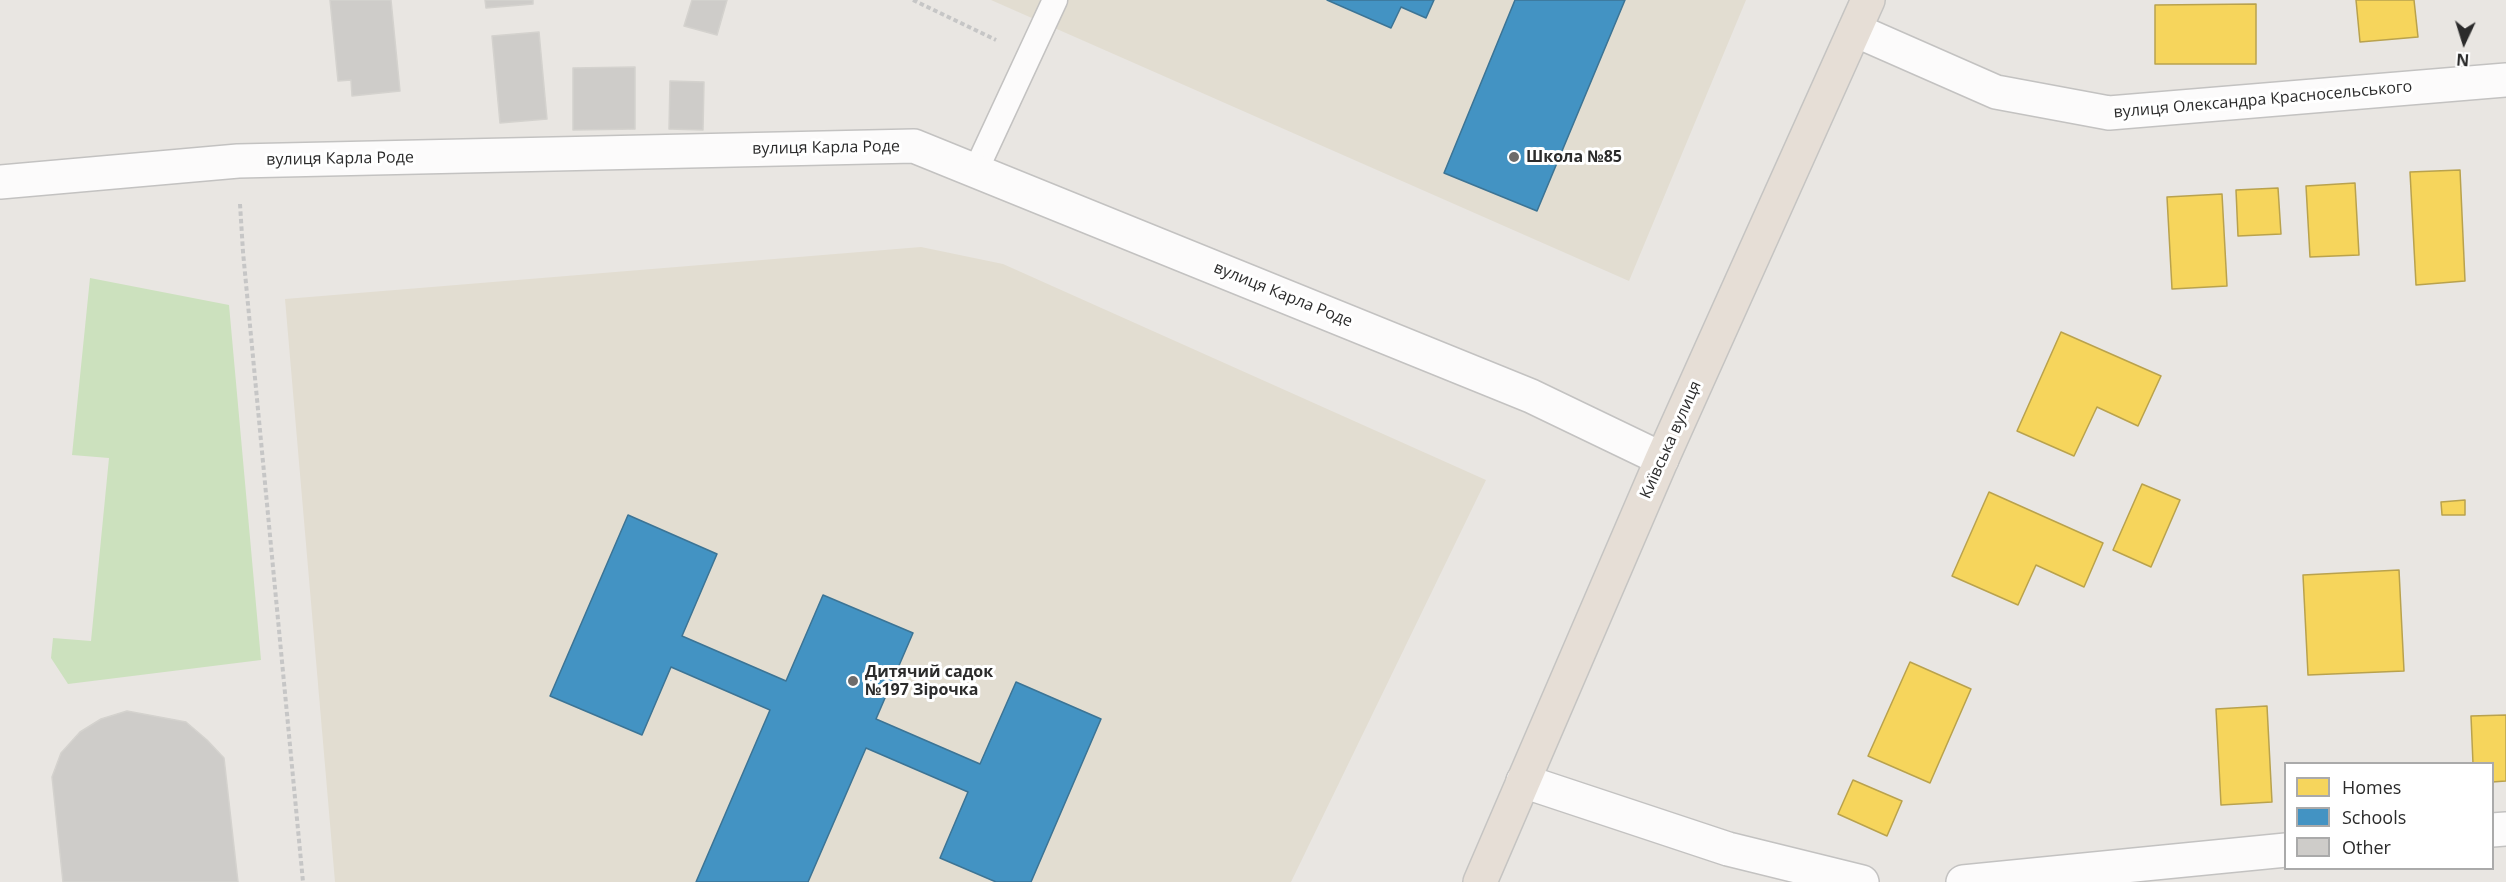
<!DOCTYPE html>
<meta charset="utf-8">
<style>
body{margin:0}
#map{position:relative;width:2506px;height:882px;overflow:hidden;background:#e9e6e2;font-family:"Open Sans",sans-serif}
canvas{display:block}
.legend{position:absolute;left:2284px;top:762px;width:210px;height:108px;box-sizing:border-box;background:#fff;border:2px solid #aaa;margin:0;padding:8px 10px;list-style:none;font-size:18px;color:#2b2b2b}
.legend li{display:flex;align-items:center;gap:12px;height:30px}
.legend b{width:30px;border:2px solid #aaa}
.north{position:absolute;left:2434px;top:12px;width:60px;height:60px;-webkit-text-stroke:4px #fff;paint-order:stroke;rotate:184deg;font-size:16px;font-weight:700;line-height:24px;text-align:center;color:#2b2b2b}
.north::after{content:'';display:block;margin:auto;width:21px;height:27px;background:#2b2b2b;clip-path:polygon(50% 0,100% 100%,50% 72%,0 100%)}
</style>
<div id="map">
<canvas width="2506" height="882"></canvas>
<ul class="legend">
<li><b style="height:16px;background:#f6d55c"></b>Homes</li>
<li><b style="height:16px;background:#4393c3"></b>Schools</li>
<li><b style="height:16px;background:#ceccc9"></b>Other</li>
</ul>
<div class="north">N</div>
</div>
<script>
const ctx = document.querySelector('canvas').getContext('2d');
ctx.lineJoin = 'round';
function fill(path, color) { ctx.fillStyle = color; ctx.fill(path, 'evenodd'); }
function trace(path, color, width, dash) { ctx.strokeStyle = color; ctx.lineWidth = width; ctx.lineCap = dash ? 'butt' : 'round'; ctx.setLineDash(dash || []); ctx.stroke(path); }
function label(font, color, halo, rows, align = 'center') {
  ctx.font = font + ' "Open Sans",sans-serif'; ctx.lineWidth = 6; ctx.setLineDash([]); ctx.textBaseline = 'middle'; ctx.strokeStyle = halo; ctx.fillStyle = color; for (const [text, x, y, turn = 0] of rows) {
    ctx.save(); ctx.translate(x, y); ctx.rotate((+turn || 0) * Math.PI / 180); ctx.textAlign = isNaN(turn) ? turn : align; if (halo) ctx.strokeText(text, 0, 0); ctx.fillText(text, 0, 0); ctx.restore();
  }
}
const education = new Path2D(`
 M 991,0 L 1746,0 L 1629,281 Z
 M 921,247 L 1003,264 L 1486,480 L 1291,882 L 335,882 L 285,299 Z`);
const green = new Path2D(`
 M 90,278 L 229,305 L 261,660 L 68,684 L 51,658 L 53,638 L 91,641 L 109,458 L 72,455 Z`);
const homes = new Path2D(`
 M 2356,0 L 2414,0 L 2418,37 L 2360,42 Z
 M 2256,4 L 2256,64 L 2155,64 L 2155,5 Z
 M 2460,170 L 2465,281 L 2416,285 L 2410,172 Z
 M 2355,183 L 2359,255 L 2310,257 L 2306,186 Z
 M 2278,188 L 2281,234 L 2238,236 L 2236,190 Z
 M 2222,194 L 2227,286 L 2172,289 L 2167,197 Z
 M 2061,332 L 2161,376 L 2138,426 L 2097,407 L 2074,456 L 2017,431 Z
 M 2142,484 L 2180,500 L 2151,567 L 2113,550 Z
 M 1989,492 L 2103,543 L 2084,587 L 2036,565 L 2018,605 L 1952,576 Z
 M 2465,500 L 2465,515 L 2442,515 L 2441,502 Z
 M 2399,570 L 2404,671 L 2308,675 L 2303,575 Z
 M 1910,662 L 1971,689 L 1930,783 L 1868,756 Z
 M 2267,706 L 2272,802 L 2221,805 L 2216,709 Z
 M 2506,715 L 2506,781 L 2492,782 L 2492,764 L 2473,764 L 2471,716 Z
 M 1853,780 L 1902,801 L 1887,836 L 1838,814 Z`);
const schools = new Path2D(`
 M 1327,0 L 1434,0 L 1426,18 L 1401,7 L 1391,28 Z
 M 1515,0 L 1625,0 L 1537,211 L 1444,173 Z
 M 628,515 L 717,554 L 682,636 L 786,681 L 823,595 L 913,633 L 876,719 L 980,764 L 1016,682 L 1101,719 L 1031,882 L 996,882 L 940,858 L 968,792 L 866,748 L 808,882 L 696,882 L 770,710 L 671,667 L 642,735 L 550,696 Z`);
const building = new Path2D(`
 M 330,0 L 391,0 L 400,91 L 352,96 L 351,80 L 338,81 Z
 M 485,0 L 533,0 L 533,4 L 486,8 Z
 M 692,0 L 727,0 L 717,35 L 684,26 Z
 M 539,32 L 547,119 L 500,123 L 492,36 Z
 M 635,67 L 635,129 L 573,130 L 573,68 Z
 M 670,81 L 704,82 L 703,130 L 669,129 Z
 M 127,711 L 186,722 L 207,740 L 224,758 L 238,882 L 63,882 L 52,777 L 61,753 L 80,732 L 101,719 Z`);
const path = new Path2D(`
 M 913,0 L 996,40
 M 240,204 L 243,252 L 303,882`);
const lane = new Path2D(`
 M 976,170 L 1055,0`);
const street = new Path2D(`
 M 1855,30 L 1996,92 L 2109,113 L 2506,80
 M 0,182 L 238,161 L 914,146 L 1531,396 L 1662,459
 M 1523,781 L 1728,849 L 1862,882
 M 2492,830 L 2506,829
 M 1963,882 L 2286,850`);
const highway = new Path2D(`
 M 1480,882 L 1662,459 L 1868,0`);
const markers = [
 [1514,157,6,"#6e6c6b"],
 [853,681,6,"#6e6c6b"]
];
const streetNames = [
 ["вулиця Олександра Красносельського",2263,100,-5],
 ["вулиця Карла Роде",826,148,-1],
 ["вулиця Карла Роде",340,159,-1],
 ["вулиця Карла Роде",1283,295,22],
 ["Київська вулиця",1671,440,-66]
];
const poiNames = [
 ["Школа №85",1526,157],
 ["Дитячий садок",865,672],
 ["№197 Зірочка",865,690]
];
fill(education, '#e2ddd1');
fill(green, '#cce1be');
fill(homes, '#f6d55c');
trace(homes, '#b9a24d', 1.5);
fill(schools, '#4393c3');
trace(schools, '#3c7495', 1.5);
fill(building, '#ceccc9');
trace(building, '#d4d2ce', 1.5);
trace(lane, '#c3c2c1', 27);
trace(street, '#c3c2c1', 36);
trace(highway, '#c5c4c2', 36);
trace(path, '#c6c6c6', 4, [4.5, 3]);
trace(lane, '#fcfbfb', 24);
trace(street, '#fcfbfb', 33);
trace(highway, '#e6ded6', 33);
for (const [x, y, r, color] of markers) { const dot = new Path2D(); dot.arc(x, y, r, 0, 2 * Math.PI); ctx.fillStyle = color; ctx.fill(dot); trace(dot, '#fff', 2); }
label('16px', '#2b2b2b', '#fff', streetNames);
label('bold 16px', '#2b2b2b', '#fff', poiNames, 'left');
</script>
